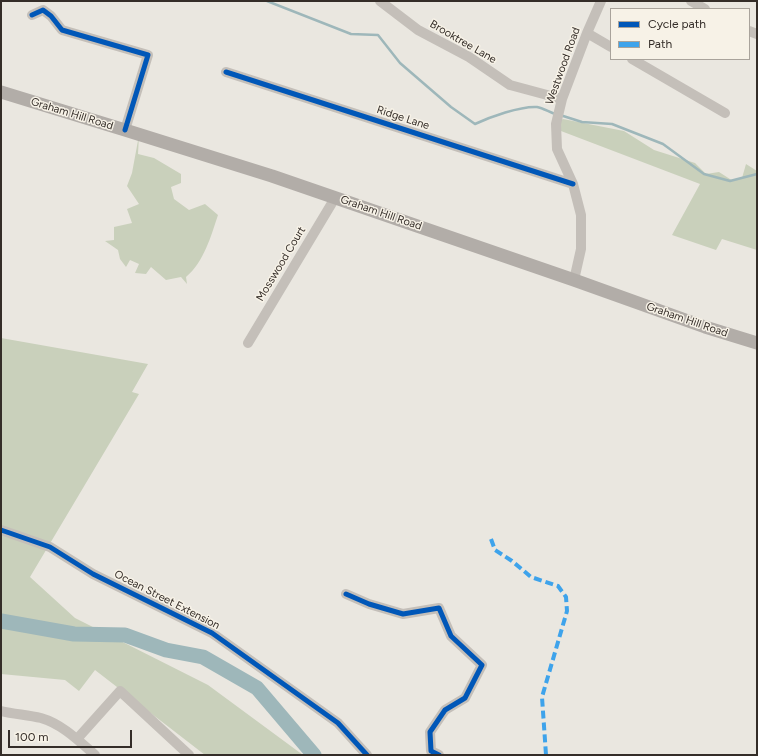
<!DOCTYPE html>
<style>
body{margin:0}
#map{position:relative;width:758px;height:756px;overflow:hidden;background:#eae7e0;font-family:Figtree,sans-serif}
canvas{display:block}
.frame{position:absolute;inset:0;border:2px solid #342d28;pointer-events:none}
.legend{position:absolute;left:610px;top:8px;width:140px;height:52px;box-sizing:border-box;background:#f7f2e7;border:1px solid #a9a39b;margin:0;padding:5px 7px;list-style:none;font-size:12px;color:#342d28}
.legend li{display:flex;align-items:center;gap:8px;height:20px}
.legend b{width:20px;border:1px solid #a9a39b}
.scale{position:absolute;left:8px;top:730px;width:124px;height:18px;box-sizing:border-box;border:2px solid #342d28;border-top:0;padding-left:5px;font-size:12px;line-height:14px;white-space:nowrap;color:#342d28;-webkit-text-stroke:3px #f7f2e7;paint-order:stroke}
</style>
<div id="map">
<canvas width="758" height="756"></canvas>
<div class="frame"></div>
<ul class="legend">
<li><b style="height:5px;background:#0057b8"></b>Cycle path</li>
<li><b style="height:5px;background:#3ea3eb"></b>Path</li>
</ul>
<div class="scale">100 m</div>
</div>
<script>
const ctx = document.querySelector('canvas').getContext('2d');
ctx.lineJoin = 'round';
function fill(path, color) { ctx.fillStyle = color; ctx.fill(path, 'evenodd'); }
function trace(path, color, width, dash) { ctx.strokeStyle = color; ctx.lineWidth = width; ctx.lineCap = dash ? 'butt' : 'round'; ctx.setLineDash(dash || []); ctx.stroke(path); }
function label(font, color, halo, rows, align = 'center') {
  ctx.font = font + ' Figtree,sans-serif'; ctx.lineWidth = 3; ctx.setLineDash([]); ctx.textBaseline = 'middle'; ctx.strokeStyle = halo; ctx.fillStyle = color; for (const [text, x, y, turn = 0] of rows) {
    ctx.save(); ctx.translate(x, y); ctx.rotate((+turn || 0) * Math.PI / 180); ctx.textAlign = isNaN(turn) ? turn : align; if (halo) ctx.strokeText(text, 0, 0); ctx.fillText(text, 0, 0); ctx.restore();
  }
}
const green = new Path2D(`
 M 563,119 L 624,131 L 654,150 L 695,163 L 706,174 L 719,172 L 733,181 L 742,178 L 746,164 L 757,171 L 757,250 L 722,239 L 716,250 L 672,235 L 700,184 L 561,131 L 556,124 Z
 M 139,135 L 138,154 L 154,158 L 181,174 L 181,183 L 171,187 L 174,199 L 189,210 L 205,204 L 218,215 C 211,236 204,262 186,277 L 187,284 L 181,277 L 166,280 L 151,267 L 146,274 L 135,273 L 139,264 L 130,260 L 126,267 L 120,259 L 118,250 L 105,241 L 114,240 L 114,227 L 132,223 L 127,209 L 139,204 L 127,186 L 132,173 Z
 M 1,338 L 148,364 L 132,392 L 139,394 L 30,577 L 75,618 L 208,685 L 303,755 L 205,755 L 95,670 L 79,691 L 65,680 L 1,674 Z`);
const stream = new Path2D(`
 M 267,1 L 351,34 L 378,35 L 400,63 L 451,107 L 475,124 C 490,117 520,106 537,107 C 543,108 549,112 555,114
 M 560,115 L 582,122 L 612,124 L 663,144 L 704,174 L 730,181 L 757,174`);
const river = new Path2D(`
 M 1,621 L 74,634 L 125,635 L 166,650 L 203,657 L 257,688 L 314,755`);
const minor = new Path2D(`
 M 380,1 L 418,30 L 469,57 L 510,85 L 562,99
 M 691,1 L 705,9
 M 32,15 L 43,10 L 51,16 L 62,30 L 148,55 L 125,130
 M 749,31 L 757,34
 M 587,33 L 611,47
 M 632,59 L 725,113
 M 226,72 L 573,184
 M 574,280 L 581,249 L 581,215 L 573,184 L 557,149 L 556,124 L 562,99 L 587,33 L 601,1
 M 248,343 L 335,198
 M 1,530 L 50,547 L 93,574 L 212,633 L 338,723 L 367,755
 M 346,594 L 369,604 L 403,614 L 439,608 L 451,636 L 482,665 L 465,698 L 445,710 L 430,732 L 431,751 L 439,755
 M 1,711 C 14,714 28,715 41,718 C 62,724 79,741 95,755
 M 77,739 L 120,691 L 189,755`);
const major = new Path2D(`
 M 1,92 L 125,130 L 272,176 L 574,280 L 705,327 L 757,343`);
const quiet = new Path2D(`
 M 491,539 L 495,550 L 512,561 L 531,577 L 558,586 L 566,597 L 567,611 L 542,697 L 546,755`);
const cycleway = new Path2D(`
 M 32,15 L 43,10 L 51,16 L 62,30 L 148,55 L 125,130
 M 226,72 L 573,184
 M 1,530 L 50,547 L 93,574 L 212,633 L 338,723 L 367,755
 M 346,594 L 369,604 L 403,614 L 439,608 L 451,636 L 482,665 L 465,698 L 445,710 L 430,732 L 431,751 L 439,755`);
const streetNames = [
 ["Brooktree Lane",463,42,30],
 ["Westwood Road",563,66,-70],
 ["Graham Hill Road",72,114,17],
 ["Ridge Lane",403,118,18],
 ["Graham Hill Road",381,213,19],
 ["Mosswood Court",281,264,-59],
 ["Graham Hill Road",687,320,19],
 ["Ocean Street Extension",167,600,27]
];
fill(green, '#c9d0bb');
trace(stream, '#9eb7ba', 2.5);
trace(river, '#9eb7ba', 15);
trace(minor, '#c4bfb9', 10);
trace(major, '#b2ada8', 13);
trace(quiet, '#3ea3eb', 4, [8, 4]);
trace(cycleway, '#0057b8', 5);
label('11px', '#342d28', '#f7f2e7', streetNames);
</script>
